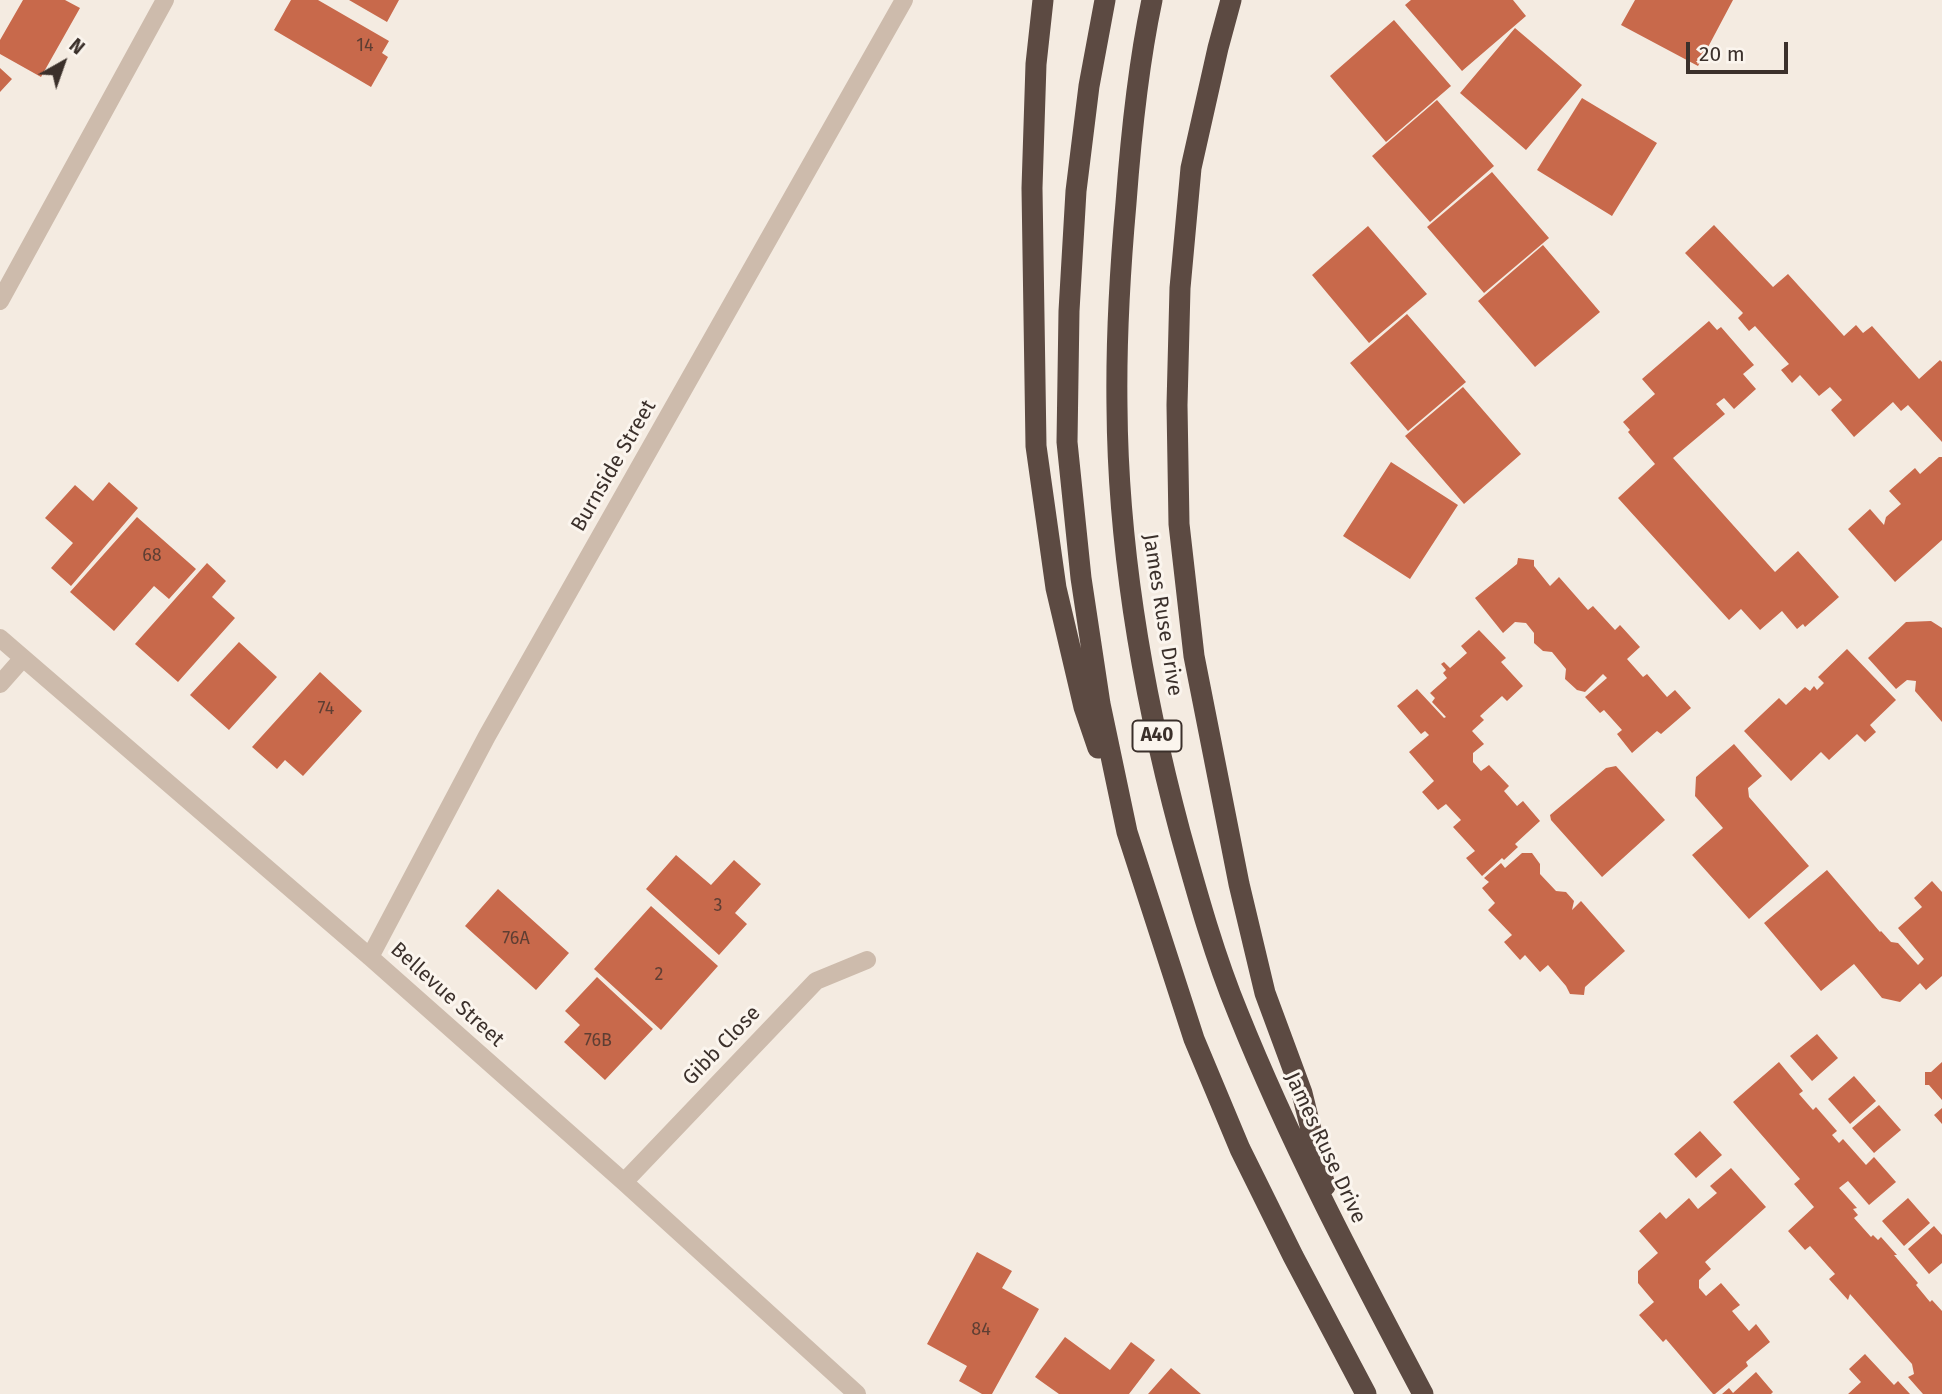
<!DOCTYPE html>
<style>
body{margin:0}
#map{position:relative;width:1942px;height:1394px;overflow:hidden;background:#f4ebe1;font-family:"Fira Sans",sans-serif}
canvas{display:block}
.north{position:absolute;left:28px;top:28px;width:70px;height:70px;-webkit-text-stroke:5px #fbf5ee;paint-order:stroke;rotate:40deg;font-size:19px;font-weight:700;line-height:28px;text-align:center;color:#3b302b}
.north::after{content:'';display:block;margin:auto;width:24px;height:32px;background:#3b302b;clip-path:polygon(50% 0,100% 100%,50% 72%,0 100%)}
.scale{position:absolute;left:1686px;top:42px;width:102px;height:32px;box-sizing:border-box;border:4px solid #3b302b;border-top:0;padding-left:9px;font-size:21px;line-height:24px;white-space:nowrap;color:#3b302b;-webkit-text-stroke:5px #fbf5ee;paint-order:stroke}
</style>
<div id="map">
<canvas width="1942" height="1394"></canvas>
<div class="north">N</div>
<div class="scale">20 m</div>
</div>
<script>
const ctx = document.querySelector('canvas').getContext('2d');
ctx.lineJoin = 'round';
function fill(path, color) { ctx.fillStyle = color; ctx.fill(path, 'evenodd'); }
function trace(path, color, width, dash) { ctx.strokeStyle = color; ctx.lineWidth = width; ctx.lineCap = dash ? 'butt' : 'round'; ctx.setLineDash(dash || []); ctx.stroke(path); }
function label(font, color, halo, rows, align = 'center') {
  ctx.font = font + ' "Fira Sans",sans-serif'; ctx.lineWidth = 6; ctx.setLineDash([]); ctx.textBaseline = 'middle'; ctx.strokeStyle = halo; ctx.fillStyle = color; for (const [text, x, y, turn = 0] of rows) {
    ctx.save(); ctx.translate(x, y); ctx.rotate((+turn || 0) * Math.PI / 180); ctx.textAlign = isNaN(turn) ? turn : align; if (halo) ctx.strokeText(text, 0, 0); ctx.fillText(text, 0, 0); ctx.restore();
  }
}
const building = new Path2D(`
 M 23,0 L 65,0 L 80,8 L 41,77 L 0,54 L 0,40 Z
 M 291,0 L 318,0 L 389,41 L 382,53 L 388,57 L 371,87 L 274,30 Z
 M 349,0 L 399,0 L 387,22 Z
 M 1411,0 L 1513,0 L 1526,16 L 1462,71 L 1405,5 Z
 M 1635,0 L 1733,0 L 1698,66 L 1621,25 Z
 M 1394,20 L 1451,86 L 1386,142 L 1330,76 Z
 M 1515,28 L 1582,85 L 1526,150 L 1460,93 Z
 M 0,68 L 12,79 L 0,92 Z
 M 1582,98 L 1657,143 L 1612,216 L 1537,170 Z
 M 1437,100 L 1494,166 L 1430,222 L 1372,156 Z
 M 1492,172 L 1549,238 L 1484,293 L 1427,227 Z
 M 1714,225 L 1773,287 L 1788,274 L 1844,336 L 1856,325 L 1863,333 L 1872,326 L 1919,379 L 1940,360 L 1942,362 L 1942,442 L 1908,405 L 1901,411 L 1893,402 L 1854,437 L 1831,410 L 1842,400 L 1830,387 L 1819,396 L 1800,375 L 1792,383 L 1781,370 L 1789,364 L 1755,326 L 1749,331 L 1738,318 L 1743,313 L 1685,253 Z
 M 1368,226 L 1427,294 L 1369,343 L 1312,275 Z
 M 1543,245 L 1600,312 L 1535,367 L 1478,301 Z
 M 1407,314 L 1466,382 L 1408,431 L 1350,363 Z
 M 1709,321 L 1717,330 L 1721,327 L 1754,365 L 1743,374 L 1756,389 L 1734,409 L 1724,398 L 1716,404 L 1725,414 L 1673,458 L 1775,572 L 1798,551 L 1839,597 L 1805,627 L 1803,624 L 1797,629 L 1782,611 L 1760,630 L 1741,609 L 1729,620 L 1618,498 L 1655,464 L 1628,432 L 1630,430 L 1623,422 L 1655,394 L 1642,379 Z
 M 1463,387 L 1521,454 L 1464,504 L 1405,436 Z
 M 1939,457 L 1942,457 L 1942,540 L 1895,582 L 1848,529 L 1870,509 L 1884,525 L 1886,517 L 1901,504 L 1889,491 L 1915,468 L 1920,474 Z
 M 1391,462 L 1458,505 L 1410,579 L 1343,536 Z
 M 109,482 L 138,508 L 71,586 L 51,568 L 73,543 L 45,518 L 75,485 L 93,501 Z
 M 137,517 L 196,569 L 169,599 L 154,586 L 114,631 L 70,592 Z
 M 1518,558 L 1534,560 L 1534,566 L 1550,586 L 1559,577 L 1588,610 L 1593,606 L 1615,630 L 1620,625 L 1640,647 L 1627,659 L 1643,677 L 1647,674 L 1667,697 L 1675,690 L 1691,708 L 1661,734 L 1657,731 L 1632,753 L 1617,734 L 1622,730 L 1604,710 L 1600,713 L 1585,697 L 1607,678 L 1603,674 L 1585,692 L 1577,690 L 1565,679 L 1566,669 L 1552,652 L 1543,651 L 1534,643 L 1534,633 L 1526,623 L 1515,622 L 1503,633 L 1475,598 L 1517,564 Z
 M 207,563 L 226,581 L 212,597 L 235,618 L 178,682 L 135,644 Z
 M 1931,621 L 1942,628 L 1942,722 L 1915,691 L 1916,681 L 1907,680 L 1896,689 L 1868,658 L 1906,622 Z
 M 1479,630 L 1506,658 L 1501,662 L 1523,686 L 1507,701 L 1502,696 L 1480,716 L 1484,720 L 1472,731 L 1484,744 L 1473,753 L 1473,762 L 1481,771 L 1489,765 L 1509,786 L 1504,791 L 1517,806 L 1523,801 L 1540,821 L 1515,844 L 1518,847 L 1504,860 L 1502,858 L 1482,876 L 1466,858 L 1475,851 L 1453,827 L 1461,820 L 1446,804 L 1438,810 L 1422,792 L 1434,781 L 1409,752 L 1429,735 L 1425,731 L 1421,734 L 1397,706 L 1417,689 L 1444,718 L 1446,717 L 1432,702 L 1435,698 L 1430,693 L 1447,678 L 1443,673 L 1446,670 L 1441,664 L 1444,662 L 1450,668 L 1467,653 L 1461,646 Z
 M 239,642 L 277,677 L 229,730 L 190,695 Z
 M 1847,649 L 1896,700 L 1870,725 L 1876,732 L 1865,742 L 1857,734 L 1829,760 L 1821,752 L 1791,781 L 1744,731 L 1779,698 L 1786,705 L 1805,687 L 1810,691 L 1814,686 L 1817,690 L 1824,683 L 1818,677 Z
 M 320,672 L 362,711 L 303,776 L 285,760 L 277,769 L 252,747 Z
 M 1734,744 L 1762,776 L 1748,788 L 1749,797 L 1809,866 L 1749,919 L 1692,855 L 1723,828 L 1695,796 L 1696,777 Z
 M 1616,766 L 1665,820 L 1602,877 L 1551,820 L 1550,815 L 1606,768 Z
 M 1522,853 L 1532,853 L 1540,864 L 1540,874 L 1556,891 L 1566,892 L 1574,901 L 1572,910 L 1581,901 L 1625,951 L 1585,987 L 1584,995 L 1570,994 L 1566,986 L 1548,965 L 1540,972 L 1525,955 L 1520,960 L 1504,942 L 1512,935 L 1488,910 L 1495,903 L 1482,888 L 1489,882 L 1484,878 L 1501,863 L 1505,868 Z
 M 676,855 L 711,885 L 734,860 L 761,884 L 735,913 L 747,924 L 719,955 L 646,889 Z
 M 1827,870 L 1880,932 L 1881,931 L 1891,942 L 1898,943 L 1918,965 L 1924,959 L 1898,928 L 1922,907 L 1914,898 L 1932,881 L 1942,892 L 1942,976 L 1926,990 L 1920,983 L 1900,1002 L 1882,998 L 1854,964 L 1821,991 L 1764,923 Z
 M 498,889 L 569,953 L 536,990 L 465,926 Z
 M 651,906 L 718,966 L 661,1030 L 594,969 Z
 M 597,977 L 653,1029 L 605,1080 L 564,1042 L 580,1025 L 565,1011 Z
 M 1817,1034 L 1838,1058 L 1812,1081 L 1790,1056 Z
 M 1779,1062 L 1803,1091 L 1799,1094 L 1813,1110 L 1816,1107 L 1837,1131 L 1832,1135 L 1839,1143 L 1843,1139 L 1866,1165 L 1874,1157 L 1896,1182 L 1869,1205 L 1848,1181 L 1839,1188 L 1857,1208 L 1853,1209 L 1858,1215 L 1854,1218 L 1871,1237 L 1873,1235 L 1878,1240 L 1881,1237 L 1897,1255 L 1894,1255 L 1918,1283 L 1916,1285 L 1930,1302 L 1932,1300 L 1942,1311 L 1942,1394 L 1923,1394 L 1908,1377 L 1914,1374 L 1912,1364 L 1850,1294 L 1848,1300 L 1829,1279 L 1835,1274 L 1810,1246 L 1805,1250 L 1788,1231 L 1814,1207 L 1794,1184 L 1800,1179 L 1733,1102 Z
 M 1942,1062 L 1942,1100 L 1929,1085 L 1925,1085 L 1925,1072 L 1931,1072 Z
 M 1854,1076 L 1876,1101 L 1850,1124 L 1828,1099 Z
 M 1879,1105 L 1901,1130 L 1874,1153 L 1852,1128 Z
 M 1942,1108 L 1942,1124 L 1934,1115 Z
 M 1700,1131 L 1722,1155 L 1696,1178 L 1674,1154 Z
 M 1731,1168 L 1766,1207 L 1705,1262 L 1711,1269 L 1699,1280 L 1699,1288 L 1706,1296 L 1721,1283 L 1740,1305 L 1732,1311 L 1749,1331 L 1756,1324 L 1770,1342 L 1746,1362 L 1748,1366 L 1715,1394 L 1713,1394 L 1666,1339 L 1663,1342 L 1639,1315 L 1654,1302 L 1638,1283 L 1638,1271 L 1658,1253 L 1639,1231 L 1660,1212 L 1666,1219 L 1689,1198 L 1698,1209 L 1717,1193 L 1710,1186 Z
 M 1908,1198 L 1930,1223 L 1904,1246 L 1882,1221 Z
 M 1934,1226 L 1942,1235 L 1942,1263 L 1929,1274 L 1908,1249 Z
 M 977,1252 L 1012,1271 L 1002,1288 L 1039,1309 L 992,1394 L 982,1394 L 959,1381 L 967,1366 L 927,1344 Z
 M 1065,1337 L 1110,1370 L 1131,1342 L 1155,1360 L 1129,1394 L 1059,1394 L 1035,1377 Z
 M 1865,1354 L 1894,1385 L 1898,1381 L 1910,1394 L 1848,1394 L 1861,1382 L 1849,1369 Z
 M 1171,1368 L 1201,1394 L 1148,1394 Z
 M 1756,1372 L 1773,1392 L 1771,1394 L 1722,1394 L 1729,1388 L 1733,1393 Z`);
const minor = new Path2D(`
 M 0,301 L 165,0
 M 0,638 L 370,957 L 624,1182 L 857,1394
 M 0,684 L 23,658
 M 370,957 L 487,736 L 904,0
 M 624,1182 L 816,981 L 867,960`);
const highway = new Path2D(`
 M 1043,0 L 1036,64 L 1032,188 L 1036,446 L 1056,588 L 1084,707 L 1098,748
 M 1105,0 L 1089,86 L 1076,191 L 1069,311 L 1067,442 L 1081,578 L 1100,704 L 1127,832 L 1194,1039 L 1240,1149 L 1293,1256 L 1366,1394
 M 1152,0 C 1138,66 1131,135 1126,203 C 1120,270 1116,339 1117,407 C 1118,550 1143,694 1180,832 C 1197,893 1214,955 1238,1013 C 1291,1145 1357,1269 1423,1394
 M 1231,0 L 1218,48 L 1191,168 L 1180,288 L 1177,405 L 1179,524 L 1194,656 L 1239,884 L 1265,993 L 1302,1093 L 1325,1186`);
const numberNames = [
 ["14",365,46],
 ["68",152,556],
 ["74",326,709],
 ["3",718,906],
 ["76A",516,939],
 ["2",659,975],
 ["76B",598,1041],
 ["84",981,1330]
];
const shields = [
 [1157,736,49]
];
const shieldNames = [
 ["A40",1157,736]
];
const streetNames = [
 ["Burnside Street",614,466,-60],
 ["James Ruse Drive",1162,615,81],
 ["Bellevue Street",447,995,42],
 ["Gibb Close",722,1046,-46],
 ["James Ruse Drive",1325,1148,65]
];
fill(building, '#c8694b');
trace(minor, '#cdbbac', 18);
trace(highway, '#5c4a42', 21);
label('18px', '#5e3e33', null, numberNames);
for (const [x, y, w] of shields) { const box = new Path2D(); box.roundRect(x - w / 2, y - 15.5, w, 31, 5); ctx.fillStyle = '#fbf5ee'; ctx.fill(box); trace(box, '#3b302b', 2); }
label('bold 19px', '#3b302b', null, shieldNames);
label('21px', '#3b302b', '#fbf5ee', streetNames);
</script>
